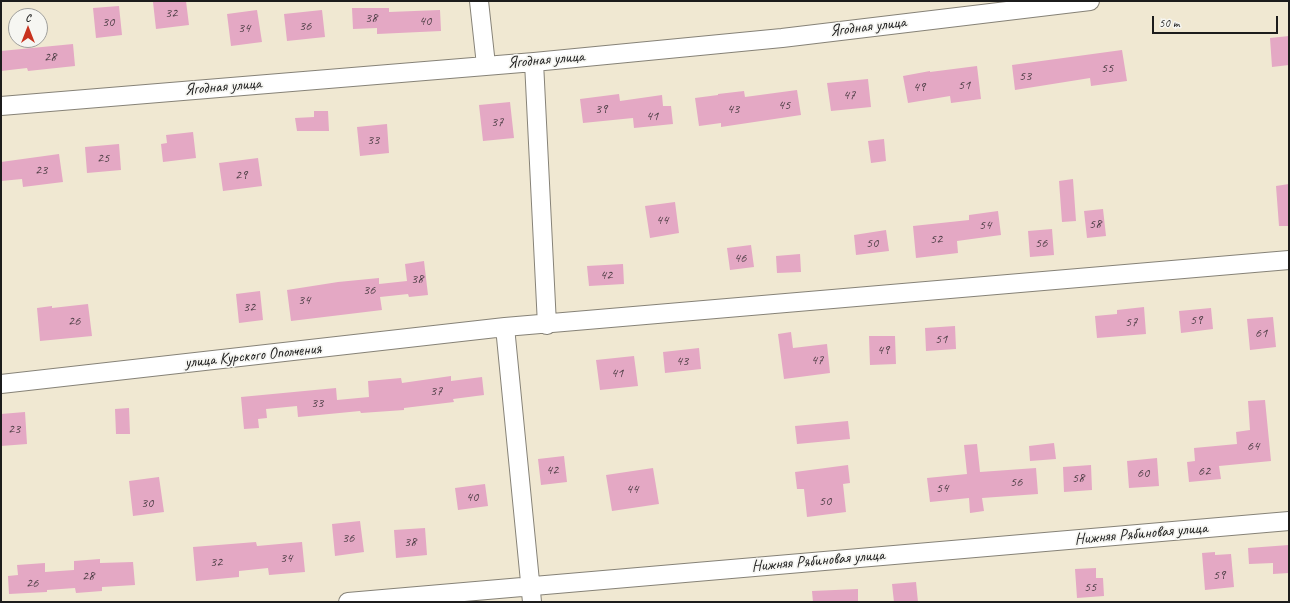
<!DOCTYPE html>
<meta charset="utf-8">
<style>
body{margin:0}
#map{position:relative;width:1290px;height:603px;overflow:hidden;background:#f0e8d2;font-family:Caveat,sans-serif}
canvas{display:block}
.frame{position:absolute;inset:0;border:2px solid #1c1c1c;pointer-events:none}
.north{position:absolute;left:8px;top:8px;width:40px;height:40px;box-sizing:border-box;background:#f6f6f2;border:1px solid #9f9f9c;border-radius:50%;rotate:0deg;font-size:11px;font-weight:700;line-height:16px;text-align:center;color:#1c1c1c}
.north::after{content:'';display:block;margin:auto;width:14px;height:18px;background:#c8321e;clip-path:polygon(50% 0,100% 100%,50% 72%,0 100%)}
.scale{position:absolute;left:1152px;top:16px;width:126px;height:18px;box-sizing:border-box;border:2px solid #1c1c1c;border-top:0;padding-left:5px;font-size:12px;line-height:14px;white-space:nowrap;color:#1c1c1c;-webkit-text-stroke:3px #f6f6f2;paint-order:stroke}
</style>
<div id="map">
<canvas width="1290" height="603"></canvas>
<div class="frame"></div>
<div class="north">С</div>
<div class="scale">50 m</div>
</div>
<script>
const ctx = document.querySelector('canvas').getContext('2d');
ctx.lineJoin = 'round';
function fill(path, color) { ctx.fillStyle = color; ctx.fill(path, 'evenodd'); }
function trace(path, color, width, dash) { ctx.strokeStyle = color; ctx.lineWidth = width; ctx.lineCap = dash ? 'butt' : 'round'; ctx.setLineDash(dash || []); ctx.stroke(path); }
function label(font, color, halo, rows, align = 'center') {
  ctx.font = font + ' Caveat,sans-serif'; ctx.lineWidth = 3.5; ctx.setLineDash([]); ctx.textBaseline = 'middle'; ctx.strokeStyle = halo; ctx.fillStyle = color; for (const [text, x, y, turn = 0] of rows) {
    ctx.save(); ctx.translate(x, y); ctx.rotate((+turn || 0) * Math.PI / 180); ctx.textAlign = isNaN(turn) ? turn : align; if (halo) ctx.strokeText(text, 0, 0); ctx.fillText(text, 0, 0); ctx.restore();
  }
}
const building = new Path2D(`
 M 161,1 L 186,1 L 189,25 L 156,29 L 153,2 Z
 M 119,6 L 122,35 L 96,38 L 93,8 Z
 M 352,8 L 389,8 L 389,12 L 440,10 L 441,31 L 377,34 L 377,28 L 353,29 Z
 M 257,10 L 262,42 L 231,46 L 227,14 Z
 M 322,10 L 325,37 L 287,41 L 284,14 Z
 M 1289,36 L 1289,65 L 1272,67 L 1270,38 Z
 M 73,44 L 75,66 L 28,71 L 27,68 L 1,71 L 1,51 Z
 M 1122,50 L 1127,81 L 1091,86 L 1090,78 L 1015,90 L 1012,65 Z
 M 977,66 L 981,99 L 951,103 L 950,96 L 908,103 L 903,76 L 930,71 L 930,72 Z
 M 868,79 L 871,107 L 831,111 L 827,83 Z
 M 797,90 L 801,115 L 721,127 L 721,123 L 699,126 L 695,98 L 718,95 L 718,94 L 744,91 L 745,97 Z
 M 619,94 L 620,101 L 662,95 L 663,106 L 671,106 L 673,124 L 634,128 L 633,118 L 583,123 L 580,99 Z
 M 510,102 L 514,138 L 483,141 L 479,105 Z
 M 314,111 L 328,111 L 329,131 L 297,131 L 295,118 L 314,117 Z
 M 387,124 L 389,153 L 360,156 L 357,127 Z
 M 193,132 L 196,158 L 163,162 L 161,144 L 167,143 L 166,135 Z
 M 884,139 L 886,161 L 871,163 L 868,141 Z
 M 119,144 L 121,170 L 87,173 L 85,147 Z
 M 59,154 L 63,182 L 23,187 L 22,179 L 1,181 L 1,162 Z
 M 258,158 L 262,186 L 223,191 L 219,163 Z
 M 1073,179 L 1076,221 L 1062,222 L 1059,181 Z
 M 1289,184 L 1289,226 L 1279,226 L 1276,186 Z
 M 675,202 L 679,233 L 650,238 L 645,206 Z
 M 1103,209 L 1106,236 L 1087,238 L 1084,211 Z
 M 998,211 L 1001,235 L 957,241 L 958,253 L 916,258 L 913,226 L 969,220 L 969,215 Z
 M 1052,229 L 1054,255 L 1030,257 L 1028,231 Z
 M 886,230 L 889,251 L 856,255 L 854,235 Z
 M 751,245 L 754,267 L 730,270 L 727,248 Z
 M 800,254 L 801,272 L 777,273 L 776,256 Z
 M 424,261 L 428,295 L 409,297 L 408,294 L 380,297 L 382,310 L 291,321 L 287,290 L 338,282 L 379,278 L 379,284 L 407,281 L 405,264 Z
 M 623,264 L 624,284 L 589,286 L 587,266 Z
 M 260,291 L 263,320 L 239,323 L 236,294 Z
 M 88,304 L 92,336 L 40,341 L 37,308 L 52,306 L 52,308 Z
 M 1144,307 L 1146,334 L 1097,338 L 1095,316 L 1117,314 L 1117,310 Z
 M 1211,308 L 1213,329 L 1181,333 L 1179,311 Z
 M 1273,317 L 1276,347 L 1250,350 L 1247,319 Z
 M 955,326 L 956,349 L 926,351 L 925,328 Z
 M 791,332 L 793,348 L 827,344 L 830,373 L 784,379 L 778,334 Z
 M 869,336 L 895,336 L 896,364 L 870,365 Z
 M 699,348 L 701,369 L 665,373 L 663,352 Z
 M 634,356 L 638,386 L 600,390 L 596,360 Z
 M 451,376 L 451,381 L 482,377 L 484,395 L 453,399 L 454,402 L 404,408 L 404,410 L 361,413 L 360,411 L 298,417 L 297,406 L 266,409 L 267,418 L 258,419 L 259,428 L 244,429 L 241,397 L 336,388 L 337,400 L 369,397 L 368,381 L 401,378 L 402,383 Z
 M 1265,400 L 1271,461 L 1219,466 L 1221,479 L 1189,482 L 1187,462 L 1195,461 L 1194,448 L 1237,444 L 1236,432 L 1250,430 L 1248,401 Z
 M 129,408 L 130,434 L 116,434 L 115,409 Z
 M 25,412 L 27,444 L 1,446 L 1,414 Z
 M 848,421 L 850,439 L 797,444 L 795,426 Z
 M 1054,443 L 1056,459 L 1030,461 L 1029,446 Z
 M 977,444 L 980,472 L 1036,468 L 1038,494 L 982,498 L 984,511 L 970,513 L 969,498 L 930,502 L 927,478 L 967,474 L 964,445 Z
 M 564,456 L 567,482 L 541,485 L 538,459 Z
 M 1157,458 L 1159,486 L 1129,488 L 1127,461 Z
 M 848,465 L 850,483 L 843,484 L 846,512 L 807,517 L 804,489 L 797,489 L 795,472 Z
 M 1091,465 L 1092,490 L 1064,492 L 1063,467 Z
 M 653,468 L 659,504 L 612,511 L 606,475 Z
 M 159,477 L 164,512 L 133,516 L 129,481 Z
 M 485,484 L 488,506 L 458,510 L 455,488 Z
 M 360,521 L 364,552 L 335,556 L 332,524 Z
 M 425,528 L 427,555 L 396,558 L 394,530 Z
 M 256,542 L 257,546 L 302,542 L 305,572 L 269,575 L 268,568 L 239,571 L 239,577 L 196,581 L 193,547 Z
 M 1289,545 L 1289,573 L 1273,574 L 1273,563 L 1249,564 L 1248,548 Z
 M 1215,552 L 1215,555 L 1231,554 L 1234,587 L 1205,590 L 1202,553 Z
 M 100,559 L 100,563 L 133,562 L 135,585 L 102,587 L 102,591 L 76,593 L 75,588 L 47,590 L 47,592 L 9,594 L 8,576 L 18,575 L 17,565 L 45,563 L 45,572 L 74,570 L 74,561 Z
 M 1096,568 L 1096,578 L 1103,578 L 1104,596 L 1077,598 L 1075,569 Z
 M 916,582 L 918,602 L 894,602 L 892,584 Z
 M 858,589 L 858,602 L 813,602 L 812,591 Z`);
const minor = new Path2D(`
 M 479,1 L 486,65
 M 534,62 L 547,325
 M 1,106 L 534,62 L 782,38 L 1090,1
 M 505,327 L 532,602
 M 1,384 L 505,327 L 1289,260
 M 348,602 L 1289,521`);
const numberNames = [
 ["32",171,13],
 ["38",371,18],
 ["40",425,21],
 ["30",108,22],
 ["36",305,26],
 ["34",244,28],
 ["28",50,57],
 ["55",1107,68],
 ["53",1025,76],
 ["51",964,85],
 ["49",919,87],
 ["47",849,95],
 ["45",784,105],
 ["39",601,109],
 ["43",733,109],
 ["41",652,116],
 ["37",497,122],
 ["33",373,140],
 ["25",103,158],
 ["23",41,170],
 ["29",241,175],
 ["44",662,220],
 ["58",1095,224],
 ["54",985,225],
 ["52",936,239],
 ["50",872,243],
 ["56",1041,243],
 ["46",740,258],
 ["42",606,275],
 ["38",417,279],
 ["36",369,290],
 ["34",304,300],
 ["32",249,307],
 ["59",1196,320],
 ["26",74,321],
 ["57",1131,322],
 ["61",1261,333],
 ["51",941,339],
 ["49",883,350],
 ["47",817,360],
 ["43",682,361],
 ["41",617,373],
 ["37",436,391],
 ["33",317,403],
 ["23",14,429],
 ["64",1253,446],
 ["42",552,470],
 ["62",1204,471],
 ["60",1143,473],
 ["58",1078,478],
 ["56",1016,482],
 ["54",942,488],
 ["44",632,489],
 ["40",472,497],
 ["50",825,501],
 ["30",147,503],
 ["36",348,538],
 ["38",410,542],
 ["34",286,558],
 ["32",216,562],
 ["59",1219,575],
 ["28",88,576],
 ["26",32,583],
 ["55",1090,587]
];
const streetNames = [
 ["Ягодная улица",868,27,-7],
 ["Ягодная улица",546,60,-5],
 ["Ягодная улица",223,87,-5],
 ["улица Курского Ополчения",253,356,-6],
 ["Нижняя Рябиновая улица",1141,534,-5],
 ["Нижняя Рябиновая улица",818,561,-5]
];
fill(building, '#e4a8c4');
trace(minor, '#868277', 20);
trace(minor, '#fff', 18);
label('14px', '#4e3f46', null, numberNames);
label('16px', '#1c1c1c', '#f6f6f2', streetNames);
</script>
